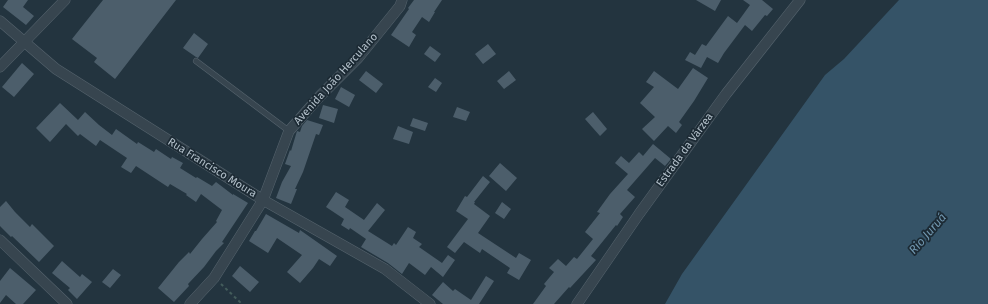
<!DOCTYPE html>
<meta charset="utf-8">
<style>
body{margin:0}
canvas{display:block;background:#23343f}
</style>
<canvas width="988" height="304"></canvas>
<script>
const ctx = document.querySelector('canvas').getContext('2d');
ctx.lineJoin = 'round';
function fill(path, color) { ctx.fillStyle = color; ctx.fill(path, 'evenodd'); }
function trace(path, color, width, dash) { ctx.strokeStyle = color; ctx.lineWidth = width; ctx.lineCap = dash ? 'butt' : 'round'; ctx.setLineDash(dash || []); ctx.stroke(path); }
function label(font, color, halo, rows, align = 'center') {
  ctx.font = font + ' "Fira Sans",sans-serif'; ctx.lineWidth = 3.5; ctx.setLineDash([]); ctx.textBaseline = 'middle'; ctx.strokeStyle = halo; ctx.fillStyle = color; for (const [text, x, y, turn = 0] of rows) {
    ctx.save(); ctx.translate(x, y); ctx.rotate((+turn || 0) * Math.PI / 180); ctx.textAlign = isNaN(turn) ? turn : align; if (halo) ctx.strokeText(text, 0, 0); ctx.fillText(text, 0, 0); ctx.restore();
  }
}
const water = new Path2D(`
 M 899,0 L 988,0 L 988,304 L 665,304 L 682,274 L 825,75 L 844,59 Z`);
const building = new Path2D(`
 M 8,0 L 28,0 L 23,7 L 34,16 L 26,25 L 3,7 Z
 M 103,0 L 176,0 L 115,79 L 94,62 L 97,58 L 72,39 Z
 M 414,0 L 442,0 L 434,12 L 435,12 L 429,22 L 422,17 L 412,32 L 416,35 L 409,47 L 391,35 L 409,9 L 408,8 Z
 M 696,0 L 721,0 L 715,11 Z
 M 743,0 L 762,0 L 773,9 L 767,16 L 765,15 L 752,31 L 745,25 L 724,53 L 718,63 L 707,57 L 701,68 L 685,60 L 690,52 L 695,55 L 702,44 L 706,46 L 728,16 L 737,23 L 750,5 Z
 M 194,33 L 208,44 L 198,58 L 196,57 L 183,48 Z
 M 488,44 L 496,54 L 483,64 L 475,54 Z
 M 430,46 L 441,54 L 435,62 L 424,54 Z
 M 22,63 L 34,74 L 14,97 L 2,87 Z
 M 693,68 L 708,78 L 694,101 L 679,122 L 682,125 L 676,133 L 668,126 L 654,141 L 642,129 L 655,117 L 640,103 L 654,87 L 646,82 L 654,71 L 678,89 Z
 M 366,71 L 383,84 L 376,93 L 359,80 Z
 M 509,71 L 516,80 L 504,89 L 497,81 Z
 M 435,78 L 442,83 L 436,92 L 428,87 Z
 M 341,87 L 355,95 L 349,107 L 335,99 Z
 M 60,103 L 78,120 L 85,112 L 99,125 L 112,135 L 116,129 L 137,144 L 138,142 L 154,152 L 156,149 L 171,159 L 172,157 L 183,163 L 180,168 L 196,178 L 197,177 L 212,186 L 216,182 L 233,195 L 233,194 L 248,203 L 222,242 L 224,243 L 216,251 L 204,267 L 188,284 L 189,286 L 174,302 L 158,288 L 179,262 L 189,252 L 190,254 L 202,239 L 217,222 L 216,221 L 222,210 L 201,194 L 196,202 L 186,195 L 187,194 L 170,184 L 168,187 L 136,166 L 131,173 L 121,167 L 127,158 L 100,140 L 96,146 L 80,134 L 78,136 L 66,124 L 50,142 L 36,128 Z
 M 323,105 L 338,109 L 334,123 L 319,118 Z
 M 457,107 L 470,112 L 466,121 L 453,117 Z
 M 593,112 L 607,129 L 600,136 L 585,119 Z
 M 413,118 L 428,123 L 425,131 L 410,126 Z
 M 307,120 L 323,125 L 319,135 L 316,134 L 303,172 L 295,189 L 297,189 L 291,204 L 276,198 L 282,182 L 291,166 L 285,164 L 290,150 L 291,151 L 297,131 L 300,132 L 302,126 Z
 M 398,126 L 413,132 L 409,144 L 393,139 Z
 M 653,144 L 671,159 L 665,166 L 655,158 L 627,190 L 635,197 L 620,214 L 623,217 L 617,226 L 616,225 L 591,256 L 596,260 L 570,288 L 569,287 L 554,304 L 533,304 L 546,286 L 544,284 L 554,272 L 549,268 L 558,259 L 566,266 L 574,257 L 577,259 L 593,239 L 585,232 L 600,213 L 597,212 L 610,194 L 628,174 L 615,163 L 621,156 L 629,163 L 639,152 L 643,156 Z
 M 500,163 L 517,178 L 506,191 L 489,176 Z
 M 483,176 L 490,182 L 474,202 L 475,202 L 474,204 L 490,216 L 478,233 L 516,258 L 519,253 L 531,260 L 519,280 L 507,273 L 510,268 L 482,249 L 480,253 L 464,242 L 455,253 L 447,247 L 468,219 L 456,211 L 465,196 L 467,197 Z
 M 336,192 L 349,200 L 345,207 L 364,220 L 377,203 L 385,210 L 368,231 L 392,246 L 394,243 L 396,245 L 408,227 L 416,232 L 413,238 L 422,244 L 419,247 L 442,263 L 448,255 L 455,260 L 443,277 L 431,267 L 425,275 L 409,263 L 402,274 L 388,263 L 361,247 L 366,239 L 350,228 L 349,230 L 341,225 L 344,219 L 326,207 Z
 M 6,201 L 15,212 L 30,227 L 32,224 L 54,246 L 39,262 L 12,236 L 11,237 L 0,226 L 0,207 Z
 M 502,202 L 511,209 L 504,219 L 495,213 Z
 M 266,214 L 299,233 L 300,230 L 337,256 L 330,266 L 319,259 L 313,268 L 300,283 L 287,272 L 302,255 L 277,238 L 268,253 L 249,241 L 255,231 L 256,231 Z
 M 62,261 L 80,277 L 82,274 L 92,282 L 77,299 L 68,290 L 70,288 L 52,273 Z
 M 240,266 L 259,282 L 250,292 L 232,276 Z
 M 10,268 L 36,290 L 23,304 L 16,304 L 6,295 L 0,303 L 0,281 Z
 M 113,269 L 121,275 L 110,288 L 102,282 Z
 M 486,276 L 494,281 L 479,304 L 443,304 L 432,295 L 443,282 L 453,291 L 455,289 L 471,300 Z`);
const path = new Path2D(`
 M 221,284 L 242,304`);
const lane = new Path2D(`
 M 196,61 L 289,131`);
const street = new Path2D(`
 M 0,21 L 56,69 L 263,200 L 385,269 L 430,304
 M 0,67 L 65,0
 M 0,240 L 67,304
 M 190,304 L 214,278 L 263,200 L 289,131 L 320,96 L 358,58 L 400,6 L 402,0
 M 577,304 L 639,214 L 726,94 L 800,0`);
const streetNames = [
 ["Avenida João Herculano",336,79,-48],
 ["Estrada da Várzea",685,150,-54],
 ["Rua Francisco Moura",212,168,32]
];
const waterNames = [
 ["Rio Juruá",928,234,-49]
];
fill(water, '#355367');
fill(building, '#4c5e6b');
trace(lane, '#55636d', 6);
trace(street, '#55636d', 11);
trace(path, '#435c5b', 2, [3, 3]);
trace(lane, '#37454f', 5);
trace(street, '#37454f', 10);
label('11px', '#b3c0ca', '#1c2a34', streetNames);
label('italic 12px', '#7197af', '#1c2a34', waterNames);
</script>
